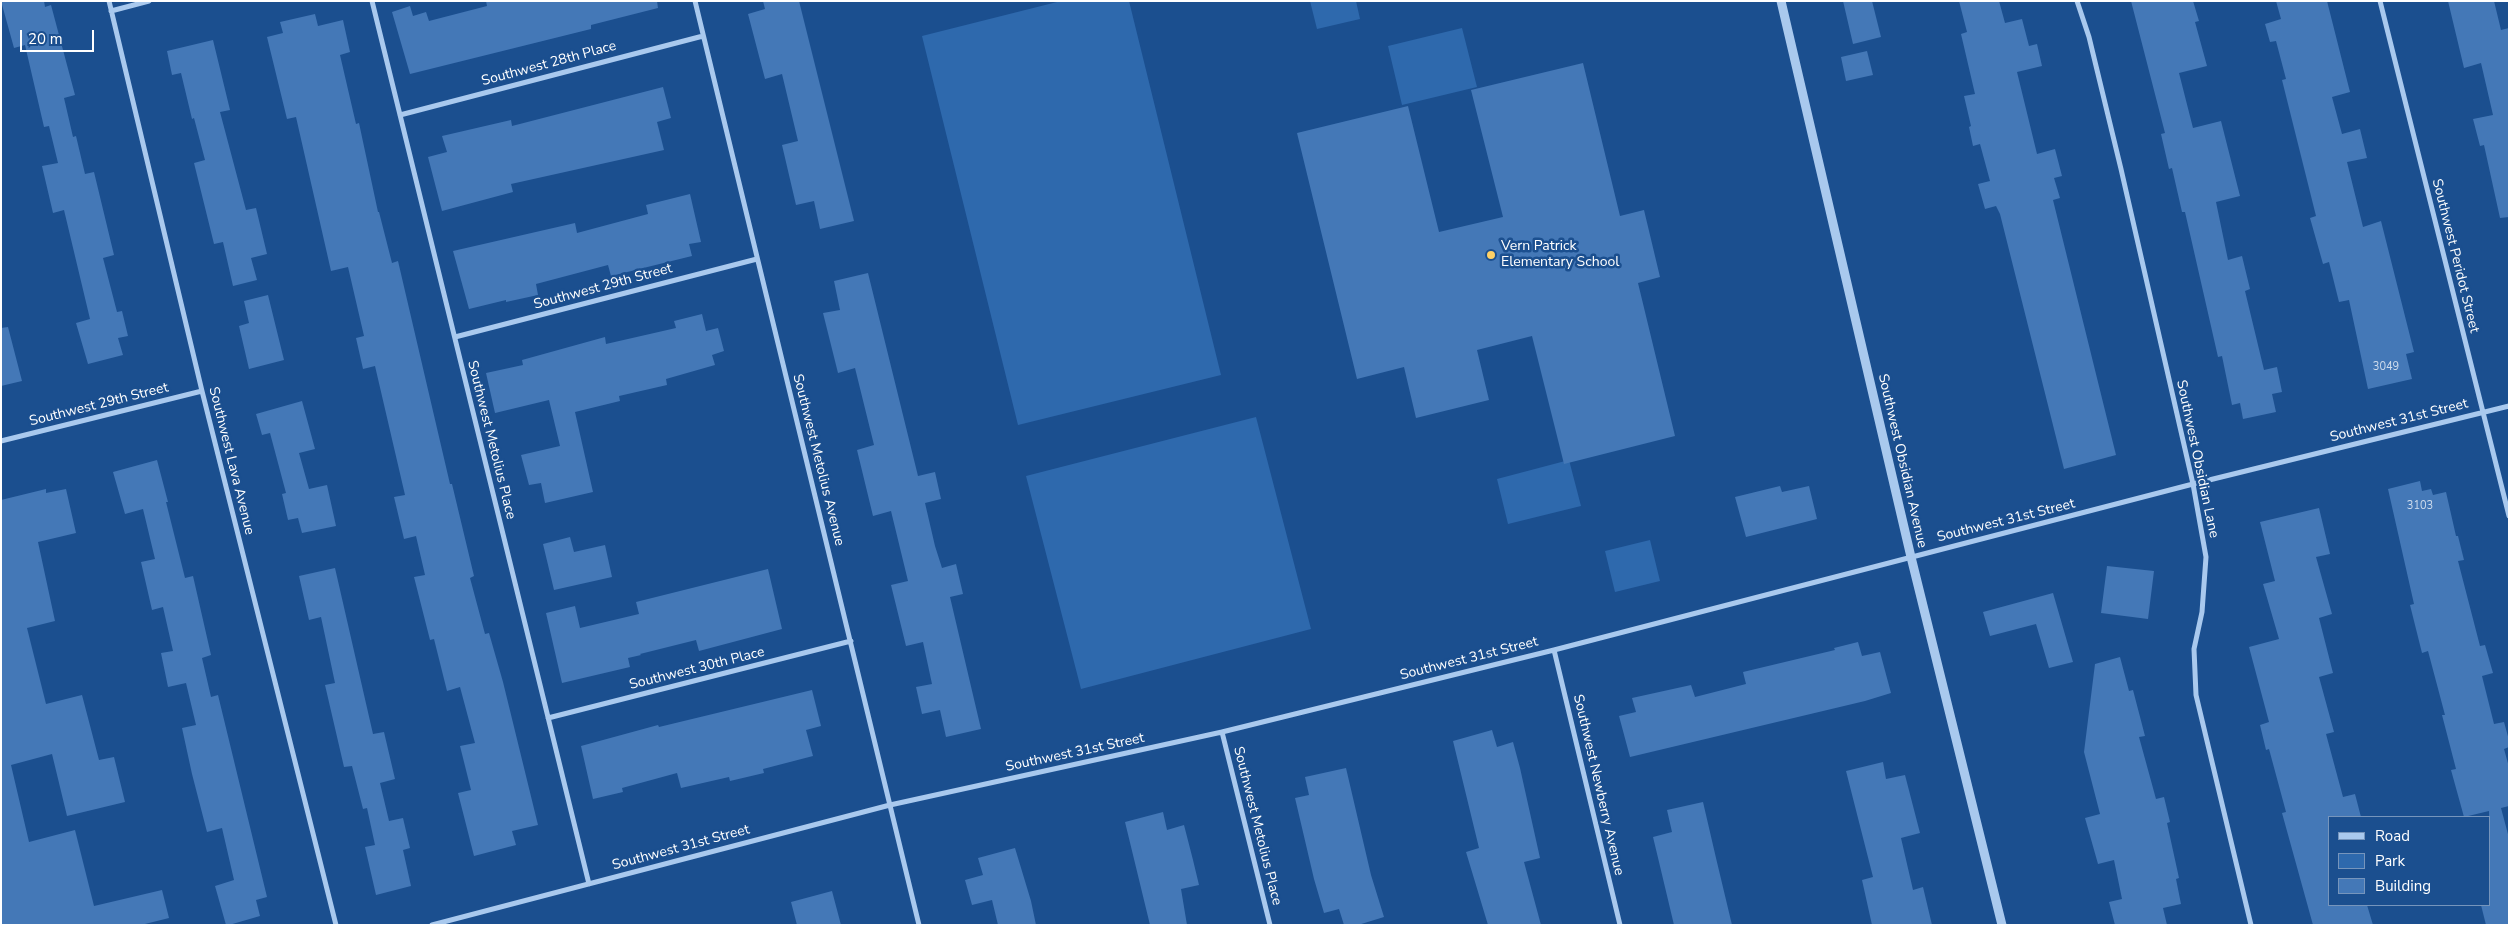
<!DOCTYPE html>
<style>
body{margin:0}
#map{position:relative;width:2510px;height:926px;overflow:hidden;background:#1b4f8f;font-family:"Nunito Sans",sans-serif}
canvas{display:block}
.frame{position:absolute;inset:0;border:2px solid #fff;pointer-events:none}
.legend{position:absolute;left:2328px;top:816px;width:162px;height:90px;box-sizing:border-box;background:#1b4f8f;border:1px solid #7695bc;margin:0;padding:6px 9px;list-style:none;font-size:15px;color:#fff}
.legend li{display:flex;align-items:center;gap:10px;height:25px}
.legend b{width:25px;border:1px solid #7695bc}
.scale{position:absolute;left:20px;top:30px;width:74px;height:22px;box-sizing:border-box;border:2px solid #fff;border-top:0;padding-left:6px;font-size:15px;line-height:18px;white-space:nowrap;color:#fff;-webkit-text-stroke:4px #1b4f8f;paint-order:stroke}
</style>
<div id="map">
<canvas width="2510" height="926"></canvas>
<div class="frame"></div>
<ul class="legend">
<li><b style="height:6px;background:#a9c9ee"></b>Road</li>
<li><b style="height:14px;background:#2e69ad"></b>Park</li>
<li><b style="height:14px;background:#4478b7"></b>Building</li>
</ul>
<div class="scale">20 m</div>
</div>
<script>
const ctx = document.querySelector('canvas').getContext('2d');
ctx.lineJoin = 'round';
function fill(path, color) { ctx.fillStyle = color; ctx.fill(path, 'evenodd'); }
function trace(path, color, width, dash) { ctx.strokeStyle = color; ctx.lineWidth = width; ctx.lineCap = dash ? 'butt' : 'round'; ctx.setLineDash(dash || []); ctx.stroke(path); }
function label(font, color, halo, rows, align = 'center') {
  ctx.font = font + ' "Nunito Sans",sans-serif'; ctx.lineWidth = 5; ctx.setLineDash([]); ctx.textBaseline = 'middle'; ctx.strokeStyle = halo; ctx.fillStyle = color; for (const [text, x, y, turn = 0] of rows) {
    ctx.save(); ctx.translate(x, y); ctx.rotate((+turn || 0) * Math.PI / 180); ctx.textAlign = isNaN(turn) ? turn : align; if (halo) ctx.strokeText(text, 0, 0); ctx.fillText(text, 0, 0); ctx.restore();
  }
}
const green = new Path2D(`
 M 1061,1 L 1129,1 L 1221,375 L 1018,425 L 922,36 Z
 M 1310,1 L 1356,1 L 1360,19 L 1317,29 Z
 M 1462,28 L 1477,87 L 1402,105 L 1388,46 Z
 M 1256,417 L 1311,629 L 1081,689 L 1026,476 Z
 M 1569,460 L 1581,506 L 1508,524 L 1497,479 Z
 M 1650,540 L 1660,581 L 1615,592 L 1605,551 Z`);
const building = new Path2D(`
 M 1,1 L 44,1 L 45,7 L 51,5 L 75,95 L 64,98 L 73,137 L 76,136 L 85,174 L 94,172 L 114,255 L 103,258 L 117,312 L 122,311 L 128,336 L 118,338 L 123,355 L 88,364 L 76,323 L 90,319 L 64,210 L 53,213 L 42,166 L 58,163 L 49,126 L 44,127 L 25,45 L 14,48 Z
 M 486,1 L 657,1 L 658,8 L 591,25 L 591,29 L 410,74 L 392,12 L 410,6 L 413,16 L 426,12 L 429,21 L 487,6 Z
 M 763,1 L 799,1 L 854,221 L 820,229 L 814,201 L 796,205 L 782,145 L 798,141 L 782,74 L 765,79 L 748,14 L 765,9 Z
 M 1843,1 L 1872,1 L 1881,37 L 1853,44 Z
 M 1959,1 L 1999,1 L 2005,23 L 2022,19 L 2029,46 L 2037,44 L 2042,66 L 2017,72 L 2037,154 L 2055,149 L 2062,176 L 2054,178 L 2060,198 L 2053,200 L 2116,455 L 2064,469 L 2000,214 L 1996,206 L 1985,209 L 1978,184 L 1990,181 L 1980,144 L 1973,146 L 1969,127 L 1971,126 L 1964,96 L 1975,94 L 1961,34 L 1967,32 Z
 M 2131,1 L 2193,1 L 2199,21 L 2195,22 L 2207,66 L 2179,73 L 2193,128 L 2221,121 L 2240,196 L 2216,202 L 2228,260 L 2242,256 L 2250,289 L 2245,291 L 2264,370 L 2277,367 L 2282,392 L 2272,394 L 2276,412 L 2243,419 L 2240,403 L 2232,405 L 2222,356 L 2218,357 L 2185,212 L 2182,212 L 2172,168 L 2169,169 L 2161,134 L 2165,133 Z
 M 2276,1 L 2327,1 L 2350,92 L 2332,97 L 2342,134 L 2360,129 L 2367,158 L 2347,162 L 2363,227 L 2381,221 L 2414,352 L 2406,354 L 2412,379 L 2368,389 L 2349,300 L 2339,302 L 2329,262 L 2323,264 L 2310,218 L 2316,216 L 2282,80 L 2286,79 L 2276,41 L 2270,42 L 2265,24 L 2281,19 Z
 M 2448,1 L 2494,1 L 2501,30 L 2509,28 L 2509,217 L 2500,218 L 2484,145 L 2480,146 L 2473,119 L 2493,115 L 2481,63 L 2464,68 Z
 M 315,14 L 318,26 L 343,20 L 350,52 L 340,55 L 356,124 L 359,123 L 378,212 L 379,212 L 392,263 L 398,261 L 450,484 L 452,484 L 474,576 L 470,578 L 485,634 L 489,633 L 503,682 L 538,825 L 512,831 L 516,845 L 474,856 L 458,793 L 471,790 L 460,746 L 475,743 L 460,687 L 447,691 L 434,639 L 430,640 L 414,577 L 425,575 L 416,536 L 404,539 L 394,497 L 405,495 L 375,366 L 363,369 L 356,338 L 364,336 L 348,267 L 331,271 L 296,117 L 287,119 L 267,37 L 283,33 L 280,22 Z
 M 213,40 L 230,110 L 220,112 L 246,210 L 256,208 L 267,254 L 251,258 L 257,280 L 233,286 L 223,242 L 214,244 L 194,163 L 205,160 L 194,118 L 192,119 L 181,73 L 172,75 L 167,51 Z
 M 1867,51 L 1873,75 L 1846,81 L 1841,57 Z
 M 1583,63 L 1620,216 L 1644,210 L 1660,277 L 1638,283 L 1675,436 L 1564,464 L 1532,336 L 1477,350 L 1489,400 L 1416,418 L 1404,367 L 1357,379 L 1297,133 L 1408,106 L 1439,232 L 1503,217 L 1471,90 Z
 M 663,87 L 671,118 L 657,122 L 664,150 L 511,184 L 513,192 L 442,211 L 428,157 L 447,152 L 442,136 L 511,120 L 512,126 Z
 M 690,194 L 701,242 L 689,244 L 692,256 L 611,276 L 608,265 L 536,284 L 538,295 L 506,302 L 506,300 L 469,309 L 453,251 L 575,223 L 577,233 L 648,214 L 646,205 Z
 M 868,273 L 918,476 L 935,472 L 941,499 L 925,503 L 935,546 L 942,568 L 956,564 L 963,594 L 950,597 L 981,729 L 946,737 L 940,710 L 922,714 L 916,687 L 932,684 L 923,642 L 906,646 L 891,585 L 908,581 L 891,511 L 873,516 L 857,450 L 874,445 L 855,368 L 838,373 L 823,313 L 840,310 L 834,281 Z
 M 268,295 L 284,360 L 249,369 L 239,326 L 249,323 L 244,301 Z
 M 702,314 L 706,331 L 718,328 L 724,351 L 712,355 L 715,365 L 666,379 L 667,385 L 619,396 L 620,401 L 575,412 L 593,492 L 545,503 L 541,483 L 529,485 L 521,455 L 560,446 L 549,400 L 495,413 L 486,373 L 523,365 L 522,360 L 605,337 L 606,344 L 676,328 L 674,321 Z
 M 8,327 L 22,381 L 1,386 L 1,328 Z
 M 302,401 L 315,449 L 299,453 L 309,489 L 327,485 L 336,526 L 302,533 L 298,518 L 288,520 L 282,494 L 286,493 L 270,433 L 262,435 L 256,414 Z
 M 157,460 L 168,502 L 166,502 L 185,578 L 193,576 L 211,655 L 202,658 L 211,697 L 218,695 L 267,897 L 256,900 L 260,916 L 229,925 L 226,925 L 215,886 L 234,880 L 222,828 L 207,832 L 192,774 L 182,728 L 196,725 L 186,683 L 168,687 L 161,653 L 173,651 L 163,607 L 152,610 L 141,562 L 155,559 L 143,509 L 125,514 L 113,472 Z
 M 2420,481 L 2422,491 L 2431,489 L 2433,495 L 2446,492 L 2456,536 L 2458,536 L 2464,560 L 2458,561 L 2480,646 L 2485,645 L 2493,673 L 2482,676 L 2494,724 L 2504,722 L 2509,740 L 2509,747 L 2504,749 L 2509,767 L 2509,806 L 2501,808 L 2509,838 L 2509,925 L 2486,925 L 2481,905 L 2489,905 L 2489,811 L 2464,817 L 2451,770 L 2456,769 L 2442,715 L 2445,715 L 2428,651 L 2422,653 L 2410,605 L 2414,604 L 2388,489 Z
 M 1780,486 L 1782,492 L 1809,486 L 1817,519 L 1746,537 L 1735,497 Z
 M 46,489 L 46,493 L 66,489 L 76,533 L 38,542 L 55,621 L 27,628 L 46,704 L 82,695 L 99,760 L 114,757 L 125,802 L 67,816 L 52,754 L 11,765 L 29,842 L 75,830 L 94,906 L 162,890 L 169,918 L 141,925 L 1,925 L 1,500 Z
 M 2319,508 L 2330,554 L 2316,557 L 2332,614 L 2319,618 L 2333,673 L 2319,677 L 2334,732 L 2326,734 L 2343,797 L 2355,794 L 2361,817 L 2329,817 L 2329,905 L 2367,905 L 2373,925 L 2313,925 L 2282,813 L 2286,812 L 2269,749 L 2266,750 L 2260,725 L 2269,722 L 2249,647 L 2279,639 L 2263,584 L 2275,581 L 2260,522 Z
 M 570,537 L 574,552 L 605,545 L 612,577 L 554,590 L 543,544 Z
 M 2107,566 L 2154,571 L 2148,619 L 2101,613 Z
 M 335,568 L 373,734 L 384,732 L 395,779 L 380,783 L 389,821 L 403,818 L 410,848 L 403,850 L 411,886 L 376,895 L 365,847 L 375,845 L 367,808 L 363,809 L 352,766 L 344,767 L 325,685 L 335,683 L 321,617 L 309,620 L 299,576 Z
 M 768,569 L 782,629 L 699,651 L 696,640 L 640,654 L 641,655 L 628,658 L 630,667 L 562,683 L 546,613 L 575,606 L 580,628 L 639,614 L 636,602 Z
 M 2053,593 L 2073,662 L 2049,668 L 2036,624 L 1990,636 L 1983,612 Z
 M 1858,642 L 1862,656 L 1880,652 L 1891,693 L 1865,701 L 1630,757 L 1619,716 L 1636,712 L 1632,698 L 1691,685 L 1695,697 L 1746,684 L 1743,672 L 1835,650 L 1834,648 Z
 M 2120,657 L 2129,691 L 2133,690 L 2145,736 L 2139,737 L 2156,799 L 2164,797 L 2170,822 L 2167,823 L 2179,878 L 2176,879 L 2181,904 L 2163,908 L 2167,925 L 2115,925 L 2109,902 L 2122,899 L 2114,860 L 2098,864 L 2085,818 L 2100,814 L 2084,752 L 2095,664 Z
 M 812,690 L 821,726 L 806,730 L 813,756 L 763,769 L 764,773 L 730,781 L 729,777 L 681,788 L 677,773 L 622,788 L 623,792 L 593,799 L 581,746 L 658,725 L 659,727 Z
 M 1492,730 L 1497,747 L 1513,742 L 1520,768 L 1540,858 L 1524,862 L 1541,925 L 1488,925 L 1466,852 L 1479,848 L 1453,741 Z
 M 1883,762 L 1886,779 L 1905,775 L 1920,833 L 1901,838 L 1913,890 L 1923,887 L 1932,925 L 1872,925 L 1862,880 L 1873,877 L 1846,771 Z
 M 1346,768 L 1371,875 L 1384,917 L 1358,925 L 1344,925 L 1339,909 L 1324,913 L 1314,879 L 1295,798 L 1309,795 L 1305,777 Z
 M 1703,802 L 1716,858 L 1732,925 L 1674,925 L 1659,862 L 1653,837 L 1672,832 L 1667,810 Z
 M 1163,812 L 1167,830 L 1184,825 L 1193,860 L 1199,885 L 1181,889 L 1187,925 L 1150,925 L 1125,822 Z
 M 1015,848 L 1031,901 L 1036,925 L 998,925 L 992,900 L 972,905 L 965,880 L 983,875 L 978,858 Z
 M 832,891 L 841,925 L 797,925 L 791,902 Z`);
const minor = new Path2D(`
 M 109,1 L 202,391 L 336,925
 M 372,1 L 589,884
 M 695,1 L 919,925
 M 2077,1 L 2089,37 L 2121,169 L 2193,484 L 2206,557 L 2202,612 L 2194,649 L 2196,695 L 2251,925
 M 2380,1 L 2509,516
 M 111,11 L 149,1
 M 400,115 L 703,36
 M 455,337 L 757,259
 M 1,441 L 202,391
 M 1554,650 L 1620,925
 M 548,718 L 851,641
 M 1222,732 L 1270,925
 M 432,925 L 890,805 L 1222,732 L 1554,650 L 2193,484 L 2509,406`);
const tertiary = new Path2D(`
 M 1781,1 L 1911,557 L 2002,925`);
const markers = [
 [1491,255,5,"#ffd166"]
];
const numberNames = [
 ["3049",2386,367],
 ["3103",2420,506]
];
const streetNames = [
 ["Southwest 28th Place",549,64,-15],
 ["Southwest Peridot Street",2455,256,76],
 ["Southwest 29th Street",603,287,-15],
 ["Southwest 29th Street",99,405,-14],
 ["Southwest 31st Street",2399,421,-14],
 ["Southwest Metolius Place",491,440,76],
 ["Southwest Obsidian Lane",2197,459,78],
 ["Southwest Metolius Avenue",818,460,76],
 ["Southwest Lava Avenue",231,461,76],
 ["Southwest Obsidian Avenue",1902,461,77],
 ["Southwest 31st Street",2006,521,-14],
 ["Southwest 31st Street",1469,659,-14],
 ["Southwest 30th Place",697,669,-14],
 ["Southwest 31st Street",1075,753,-12],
 ["Southwest Newberry Avenue",1598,785,77],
 ["Southwest Metolius Place",1257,826,76],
 ["Southwest 31st Street",681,848,-15]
];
const poiNames = [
 ["Vern Patrick",1501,247],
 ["Elementary School",1501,263]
];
fill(green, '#2e69ad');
fill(building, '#4478b7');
trace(minor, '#a9c9ee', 5);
trace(tertiary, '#a9c9ee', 9);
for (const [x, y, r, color] of markers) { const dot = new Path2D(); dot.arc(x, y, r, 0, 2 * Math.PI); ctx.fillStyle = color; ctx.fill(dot); trace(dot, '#1b4f8f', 2); }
label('11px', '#d0dded', null, numberNames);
label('14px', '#fff', '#1b4f8f', streetNames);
label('14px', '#fff', '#1b4f8f', poiNames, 'left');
</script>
